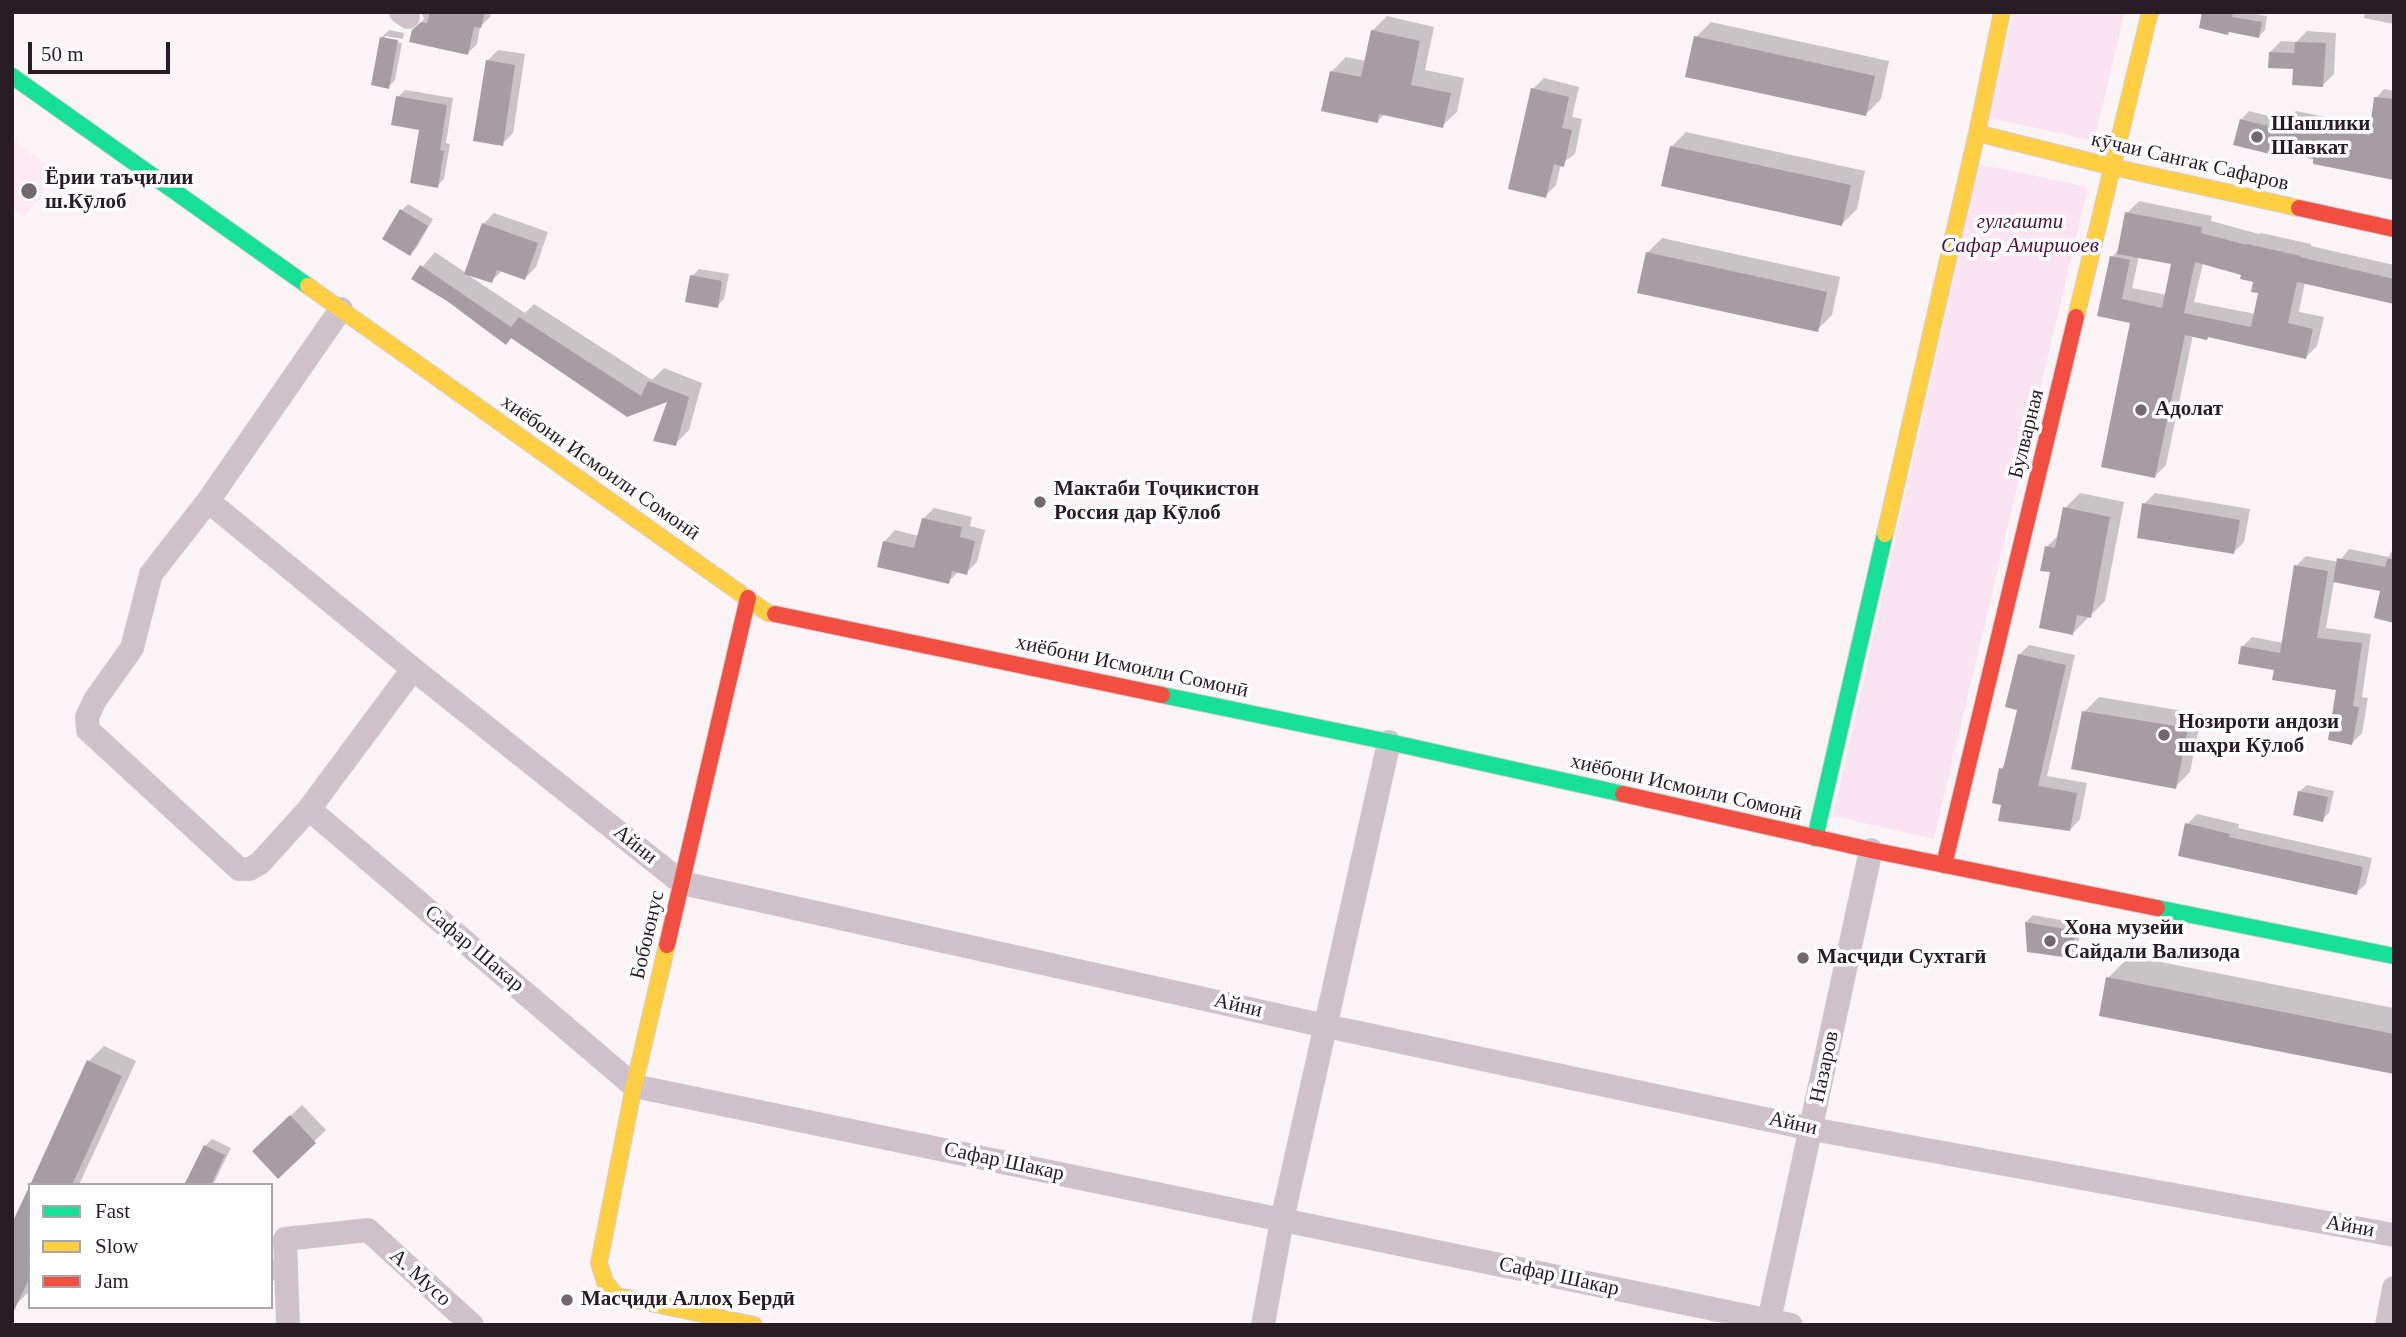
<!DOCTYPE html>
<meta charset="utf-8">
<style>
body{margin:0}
#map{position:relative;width:2406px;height:1337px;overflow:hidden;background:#faf4f7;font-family:Georgia,serif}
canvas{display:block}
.frame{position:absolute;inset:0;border:14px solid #291d25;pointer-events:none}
.legend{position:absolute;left:28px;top:1183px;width:245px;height:126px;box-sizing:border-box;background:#fff;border:2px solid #a9a5a8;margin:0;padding:9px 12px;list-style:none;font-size:21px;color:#291d25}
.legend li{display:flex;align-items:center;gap:14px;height:35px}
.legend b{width:35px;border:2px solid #a9a5a8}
.scale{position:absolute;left:28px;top:42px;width:142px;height:32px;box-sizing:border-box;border:4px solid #291d25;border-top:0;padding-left:9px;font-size:21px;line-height:24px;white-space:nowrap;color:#291d25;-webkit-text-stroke:5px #fff;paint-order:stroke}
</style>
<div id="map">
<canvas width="2406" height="1337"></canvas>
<div class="frame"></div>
<ul class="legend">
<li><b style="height:9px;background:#16e098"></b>Fast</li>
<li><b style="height:9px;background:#ffcf43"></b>Slow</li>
<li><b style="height:9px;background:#f24e42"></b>Jam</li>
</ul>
<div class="scale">50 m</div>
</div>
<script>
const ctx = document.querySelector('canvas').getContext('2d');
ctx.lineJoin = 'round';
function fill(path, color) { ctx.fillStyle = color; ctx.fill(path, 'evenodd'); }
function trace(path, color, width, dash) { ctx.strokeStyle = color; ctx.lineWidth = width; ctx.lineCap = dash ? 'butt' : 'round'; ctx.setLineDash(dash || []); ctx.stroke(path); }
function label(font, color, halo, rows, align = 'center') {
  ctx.font = font + ' Georgia,serif'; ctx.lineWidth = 7; ctx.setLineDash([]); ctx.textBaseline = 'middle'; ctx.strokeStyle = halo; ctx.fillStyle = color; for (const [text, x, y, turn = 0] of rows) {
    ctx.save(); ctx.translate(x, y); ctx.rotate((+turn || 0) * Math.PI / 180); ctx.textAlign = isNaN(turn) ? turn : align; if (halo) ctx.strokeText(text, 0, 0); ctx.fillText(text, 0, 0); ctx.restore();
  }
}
const built = new Path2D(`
 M 12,139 L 59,174 L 24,217 L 12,207 Z`);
const green = new Path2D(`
 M 2013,12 L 2125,12 L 2094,141 L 1989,118 Z
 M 1979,164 L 2088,187 L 1934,839 L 1833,816 Z`);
const shadow = new Path2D(`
 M 421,12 L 491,12 L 490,17 L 480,27 L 477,44 L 468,53 L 422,22 L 424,18 Z
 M 2204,12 L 2244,12 L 2267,16 L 2265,30 L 2259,36 Z
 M 2365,12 L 2394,12 L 2394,24 L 2364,18 Z
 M 1387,16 L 1434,27 L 1425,70 L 1464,78 L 1457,112 L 1442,126 L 1385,114 L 1377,121 L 1331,72 L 1346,57 L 1366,61 L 1372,31 Z
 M 1711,22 L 1889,61 L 1881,99 L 1866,114 L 1696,37 Z
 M 389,30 L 404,33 L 403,39 L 385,36 L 385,39 L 402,43 L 395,80 L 388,87 L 382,37 Z
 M 2307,31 L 2336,33 L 2334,74 L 2323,85 L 2270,52 L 2281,41 L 2296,42 Z
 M 498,50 L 525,54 L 513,133 L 502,144 L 487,61 Z
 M 1544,78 L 1579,87 L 1572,117 L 1582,119 L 1575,154 L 1561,164 L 1556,185 L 1545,196 L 1533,89 Z
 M 2384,89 L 2394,91 L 2394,179 L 2315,158 L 2241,120 L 2249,111 L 2288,121 L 2296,111 L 2372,126 L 2376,98 Z
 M 405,90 L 453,98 L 446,143 L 450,144 L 444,179 L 437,186 L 421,128 L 398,97 Z
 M 1686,132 L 1865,171 L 1857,209 L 1842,224 L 1671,147 Z
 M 2139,201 L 2212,216 L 2211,221 L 2259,234 L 2261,233 L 2311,244 L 2311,246 L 2394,265 L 2394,302 L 2305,282 L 2299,312 L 2324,317 L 2317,346 L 2306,357 L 2209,336 L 2193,335 L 2166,465 L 2155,476 L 2133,322 L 2099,315 L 2112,257 L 2120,248 L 2127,213 ZM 2139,256 L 2173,263 L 2167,295 L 2132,288 ZM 2203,263 L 2243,274 L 2255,281 L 2260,292 L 2256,314 L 2194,302 Z
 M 408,204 L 433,219 L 417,247 L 410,254 L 401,211 Z
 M 494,213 L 548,232 L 536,267 L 525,278 L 503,270 L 491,281 L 468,275 L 525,313 L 534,304 L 652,380 L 664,368 L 702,383 L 689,430 L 675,444 L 670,399 L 627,415 L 512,337 L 413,278 L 435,252 L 466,273 L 483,224 Z
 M 1662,238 L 1840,277 L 1832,315 L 1817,330 L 1647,253 Z
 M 699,269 L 729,274 L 724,299 L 717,306 L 692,276 Z
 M 2080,493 L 2124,502 L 2105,601 L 2073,633 L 2047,547 L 2060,533 L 2065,508 Z
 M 2155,493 L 2250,509 L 2244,542 L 2233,553 L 2144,504 Z
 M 934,508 L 972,517 L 970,526 L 985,530 L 977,562 L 966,573 L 959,571 L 948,582 L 884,542 L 895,530 L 919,536 L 923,519 Z
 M 2394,547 L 2394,621 L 2382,590 L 2334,581 L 2326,628 L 2371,634 L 2362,697 L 2368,698 L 2362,733 L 2352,743 L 2338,688 L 2276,668 L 2242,647 L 2252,637 L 2284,643 L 2296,566 L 2306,556 L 2339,562 L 2349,549 L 2389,557 Z
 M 2029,645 L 2075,655 L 2047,776 L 2087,783 L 2080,819 L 2070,830 L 2003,803 L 2001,769 L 2006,764 L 2019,709 L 2019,655 Z
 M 2099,697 L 2202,714 L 2190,772 L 2175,787 L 2084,712 Z
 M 2307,785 L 2334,791 L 2329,813 L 2322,820 L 2299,792 Z
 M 2197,814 L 2239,824 L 2238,828 L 2372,858 L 2366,884 L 2356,893 L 2187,824 Z
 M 2033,915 L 2082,924 L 2077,949 L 2069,956 L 2026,922 Z
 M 2130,956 L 2394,1008 L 2394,1071 L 2108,978 Z
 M 104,1046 L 136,1061 L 79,1185 L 32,1185 L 89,1061 Z
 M 302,1105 L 326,1130 L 278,1176 L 265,1140 Z
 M 212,1139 L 231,1148 L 213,1185 L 186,1185 L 205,1146 Z
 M 30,1189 L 30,1291 L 15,1305 Z
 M 271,1259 L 278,1259 L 279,1275 L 272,1282 Z`);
const building = new Path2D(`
 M 430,12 L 485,12 L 481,28 L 474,27 L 468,55 L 409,42 L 412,30 L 421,22 L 427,23 Z
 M 2202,12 L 2233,12 L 2232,17 L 2262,22 L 2259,38 L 2229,32 L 2228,35 L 2199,28 Z
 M 1371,30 L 1420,41 L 1411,85 L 1451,93 L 1443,128 L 1379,114 L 1378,123 L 1321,111 L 1330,71 L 1361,77 Z
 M 1694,36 L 1875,76 L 1866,116 L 1685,77 Z
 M 380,37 L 398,40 L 389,89 L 371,85 Z
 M 2295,42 L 2326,43 L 2323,87 L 2292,85 L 2293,69 L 2268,68 L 2269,52 L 2294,53 Z
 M 486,60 L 515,65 L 503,146 L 473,141 Z
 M 1531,88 L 1569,97 L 1562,128 L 1572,130 L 1564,167 L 1554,164 L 1546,198 L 1508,189 Z
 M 396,96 L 447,105 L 440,150 L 444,151 L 438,188 L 410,183 L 419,130 L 391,125 Z
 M 2374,97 L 2394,99 L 2392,152 L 2394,153 L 2394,180 L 2313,164 L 2313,159 L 2275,152 L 2274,155 L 2233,145 L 2240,119 L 2284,130 L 2286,119 L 2369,135 Z
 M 1670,146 L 1851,185 L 1842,226 L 1661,186 Z
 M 400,209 L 428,226 L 410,256 L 382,239 Z
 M 2125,212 L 2202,227 L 2201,233 L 2247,245 L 2247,244 L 2301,256 L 2300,257 L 2394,279 L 2394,304 L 2297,282 L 2288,323 L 2313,329 L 2306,359 L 2208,337 L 2207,340 L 2185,335 L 2155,478 L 2101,467 L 2130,323 L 2097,316 L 2110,256 L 2130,260 L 2122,299 L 2162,308 L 2171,264 L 2117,254 ZM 2195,262 L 2241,275 L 2240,279 L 2253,282 L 2251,292 L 2258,293 L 2251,327 L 2184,313 Z
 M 482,223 L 538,243 L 525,280 L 497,270 L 492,283 L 464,274 Z
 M 1646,252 L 1827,292 L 1818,332 L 1637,293 Z
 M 420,265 L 511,327 L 519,317 L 641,396 L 648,381 L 689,397 L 676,446 L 653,441 L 667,402 L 627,417 L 511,338 L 506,345 L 447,301 L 411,279 Z
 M 690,275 L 722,281 L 718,308 L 685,302 Z
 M 2142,503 L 2240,520 L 2234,554 L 2137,538 Z
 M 2063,507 L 2110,517 L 2091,618 L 2077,615 L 2073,635 L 2039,628 L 2050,572 L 2040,571 L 2045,546 L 2055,548 Z
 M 922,518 L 962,527 L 960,537 L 975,541 L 967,575 L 952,571 L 949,584 L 877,567 L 883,541 L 914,548 Z
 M 2337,558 L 2385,567 L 2387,559 L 2394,559 L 2394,623 L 2374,618 L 2380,591 L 2333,582 Z
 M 2294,565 L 2328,571 L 2317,638 L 2362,643 L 2353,706 L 2359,707 L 2352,745 L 2328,740 L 2336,690 L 2272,680 L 2274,670 L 2238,664 L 2241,646 L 2280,653 Z
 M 2018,654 L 2066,665 L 2038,786 L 2077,793 L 2070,831 L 1998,821 L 2001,805 L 1992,803 L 1999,768 L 2003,769 L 2017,710 L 2005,707 Z
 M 2082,711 L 2188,728 L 2176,789 L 2071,769 Z
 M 2298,791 L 2328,797 L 2323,822 L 2293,815 Z
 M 2185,823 L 2230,834 L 2229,837 L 2363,867 L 2357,895 L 2178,856 Z
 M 2025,922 L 2076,931 L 2070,958 L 2027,952 Z
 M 2106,977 L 2394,1034 L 2394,1074 L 2099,1016 Z
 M 87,1060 L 122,1076 L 72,1185 L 30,1185 Z
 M 290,1115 L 316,1143 L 278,1179 L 252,1151 Z
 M 204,1145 L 225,1155 L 211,1185 L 184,1185 Z
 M 30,1185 L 30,1277 L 12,1315 L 12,1223 Z`);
const street = new Path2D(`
 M 401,12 L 408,17
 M 341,309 L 208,501 L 151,574 L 132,648 L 95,700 L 87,717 L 88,730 L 239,869 L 250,869 L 260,863 L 309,809 L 413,669
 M 208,501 L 413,669 L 682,883 L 1326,1026 L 1812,1129 L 2394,1235
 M 309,809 L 634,1086 L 1791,1325
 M 288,1325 L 285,1239 L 368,1230 L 472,1325
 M 1263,1325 L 1282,1220 L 1389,742
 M 1768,1325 L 1871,850
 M 2387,1325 L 2394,1288`);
const fast = new Path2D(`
 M 12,76 L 308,286
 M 1162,695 L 1389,742 L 1623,794
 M 1815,838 L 1885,534
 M 2157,908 L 2394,956`);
const slow = new Path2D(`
 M 1977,133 L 2113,167 L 2299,208
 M 308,286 L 768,613 L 775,614
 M 2076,317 L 2150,12
 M 1885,534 L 1977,133 L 2002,12
 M 667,945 L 634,1086 L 599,1263 L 605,1282 L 617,1296 L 754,1325`);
const jam = new Path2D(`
 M 2299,208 L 2394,229
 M 775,614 L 1162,695
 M 1623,794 L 1871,850 L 2157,908
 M 1944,865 L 2076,317
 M 667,945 L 748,598`);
const markers = [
 [2257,137,7,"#72686e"],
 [29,191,9,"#72686e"],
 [2141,410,7,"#72686e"],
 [1040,502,7,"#72686e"],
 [2164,735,7,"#72686e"],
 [2050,941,7,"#72686e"],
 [1803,958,7,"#72686e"],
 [567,1300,7,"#72686e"]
];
const poiNames = [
 ["Шашлики",2271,125],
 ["Шавкат",2271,149],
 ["Ёрии таъҷилии",45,179],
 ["ш.Кӯлоб",45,203],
 ["Адолат",2155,410],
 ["Мактаби Тоҷикистон",1054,490],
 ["Россия дар Кӯлоб",1054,514],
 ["Нозироти андози",2178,723],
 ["шаҳри Кӯлоб",2178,747],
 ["Хона музейи",2064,929],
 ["Сайдали Вализода",2064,953],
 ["Масҷиди Сухтагӣ",1817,958],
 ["Масҷиди Аллоҳ Бердӣ",581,1300]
];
const streetNames = [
 ["кӯчаи Сангак Сафаров",2190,162,13],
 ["Булварная",2027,434,-76],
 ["хиёбони Исмоили Сомонӣ",600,468,35],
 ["хиёбони Исмоили Сомонӣ",1132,667,12],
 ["хиёбони Исмоили Сомонӣ",1686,788,13],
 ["Айни",635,845,39],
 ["Бобоюнус",648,935,-77],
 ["Сафар Шакар",474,949,40],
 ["Айни",1238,1006,13],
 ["Назаров",1825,1067,-78],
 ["Айни",1793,1124,12],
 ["Сафар Шакар",1004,1162,12],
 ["Айни",2350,1227,10],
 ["Сафар Шакар",1559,1277,12],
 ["А. Мусо",420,1278,42]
];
const parkNames = [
 ["гулгашти",2020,222],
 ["Сафар Амиршоев",2020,246]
];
fill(built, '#fbeaf4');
fill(green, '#fbe4f2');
fill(shadow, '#0003');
fill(building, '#a69da2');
trace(street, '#d4ced1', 24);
trace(fast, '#d4ced1', 18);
trace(slow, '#d4ced1', 18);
trace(jam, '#d4ced1', 18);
trace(street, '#cfc1ca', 23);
trace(fast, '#16e098', 16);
trace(slow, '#ffcf43', 16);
trace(jam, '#f24e42', 16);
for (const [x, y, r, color] of markers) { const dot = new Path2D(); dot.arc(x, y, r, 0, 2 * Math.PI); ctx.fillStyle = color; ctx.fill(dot); trace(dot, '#fff', 2.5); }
label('bold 21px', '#291d25', '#fff', poiNames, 'left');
label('21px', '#291d25', '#fff', streetNames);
label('italic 21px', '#551043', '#fff', parkNames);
</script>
